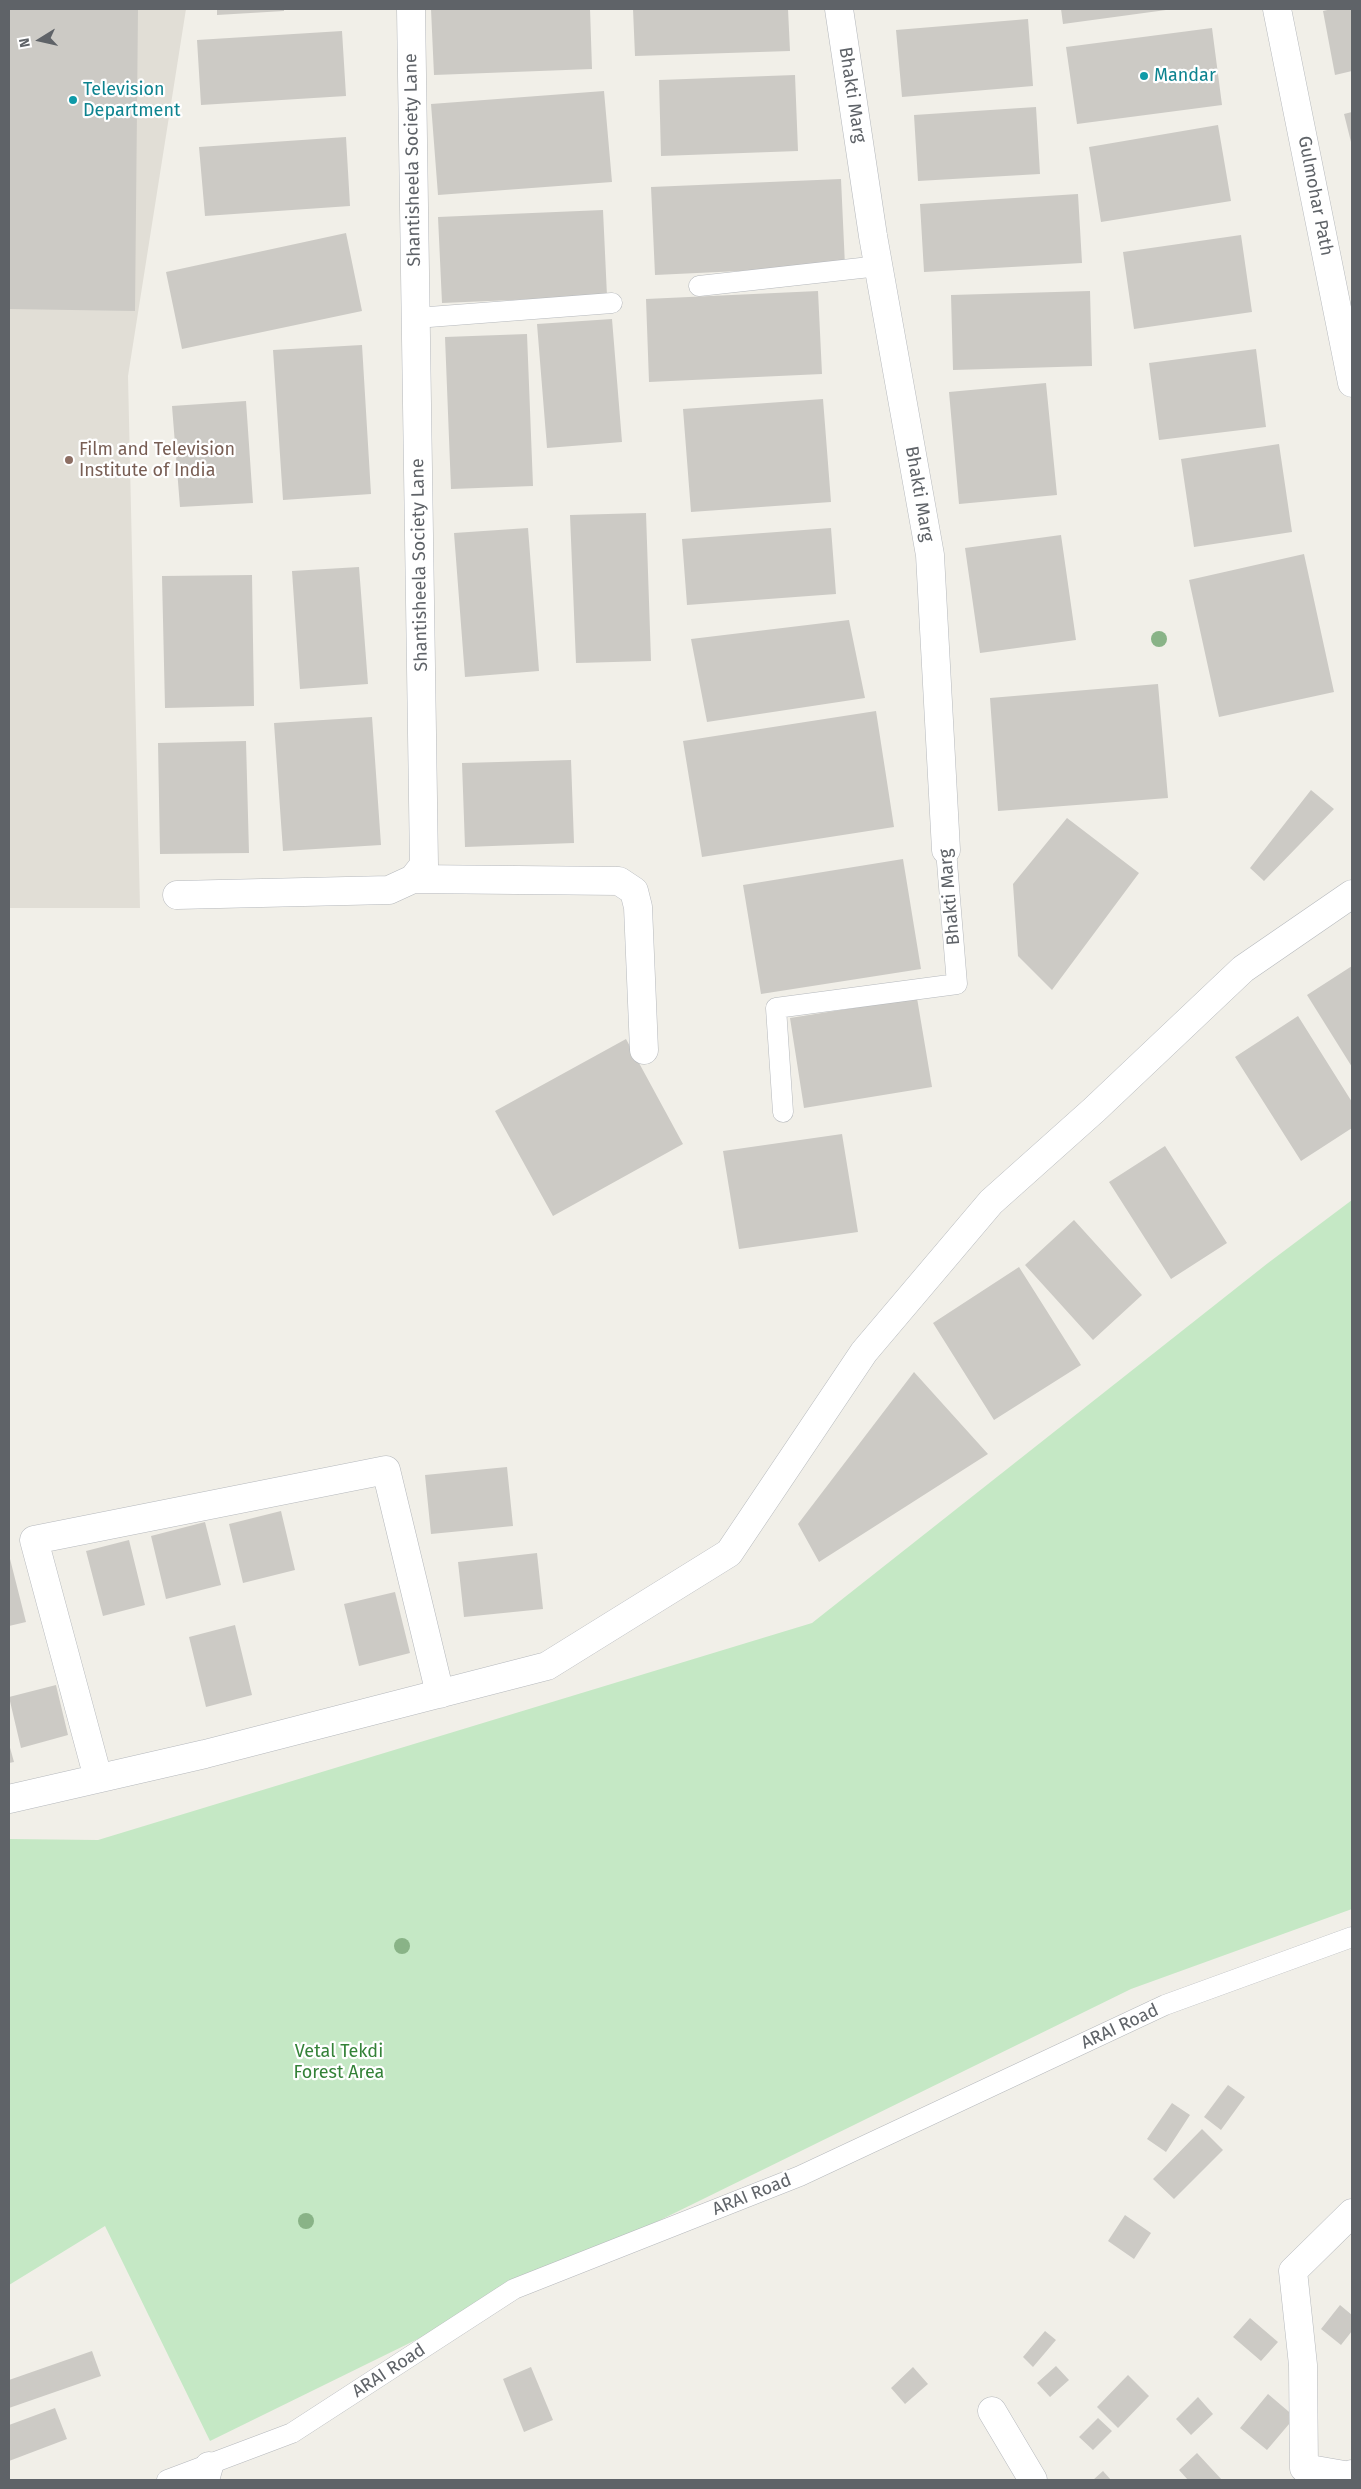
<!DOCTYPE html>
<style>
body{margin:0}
#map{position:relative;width:1361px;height:2489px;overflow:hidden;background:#f1efe8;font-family:"Fira Sans",sans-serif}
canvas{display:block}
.frame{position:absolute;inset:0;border:10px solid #5f6368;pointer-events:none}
.north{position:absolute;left:15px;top:15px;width:50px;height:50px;-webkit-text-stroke:4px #fff;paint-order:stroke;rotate:260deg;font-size:14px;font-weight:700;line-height:20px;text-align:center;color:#5f6368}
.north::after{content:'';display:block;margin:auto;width:18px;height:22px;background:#5f6368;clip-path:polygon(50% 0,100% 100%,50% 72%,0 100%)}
</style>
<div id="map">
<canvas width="1361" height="2489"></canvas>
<div class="frame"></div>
<div class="north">N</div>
</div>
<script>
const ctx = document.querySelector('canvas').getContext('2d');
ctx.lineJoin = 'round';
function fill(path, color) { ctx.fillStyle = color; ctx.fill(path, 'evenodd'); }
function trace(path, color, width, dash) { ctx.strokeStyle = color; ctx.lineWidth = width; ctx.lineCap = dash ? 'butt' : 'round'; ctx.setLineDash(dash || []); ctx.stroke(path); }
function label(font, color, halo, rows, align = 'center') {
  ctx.font = font + ' "Fira Sans",sans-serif'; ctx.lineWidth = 4.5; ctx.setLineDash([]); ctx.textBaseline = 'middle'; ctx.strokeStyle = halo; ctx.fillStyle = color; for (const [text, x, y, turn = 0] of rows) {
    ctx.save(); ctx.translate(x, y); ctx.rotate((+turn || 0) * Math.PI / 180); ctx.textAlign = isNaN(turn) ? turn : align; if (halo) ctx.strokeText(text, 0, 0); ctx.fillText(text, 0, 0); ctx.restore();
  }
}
const education = new Path2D(`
 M 9,9 L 186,9 L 128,376 L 140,908 L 9,908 Z`);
const green = new Path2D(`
 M 1352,1200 L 1352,1909 L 1131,1989 L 210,2441 L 105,2226 L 9,2285 L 9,1839 L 98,1840 L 812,1623 L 1268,1263 Z`);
const building = new Path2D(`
 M 9,9 L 138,9 L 135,311 L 9,309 Z
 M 217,9 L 284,9 L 284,11 L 217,15 Z
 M 431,9 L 590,9 L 592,69 L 434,75 Z
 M 633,9 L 788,9 L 790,51 L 635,56 Z
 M 1061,9 L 1166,9 L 1166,10 L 1063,24 Z
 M 1332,9 L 1352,9 L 1352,71 L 1335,75 L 1323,11 Z
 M 1028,19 L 1033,86 L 902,97 L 896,30 Z
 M 1212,28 L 1222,105 L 1077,124 L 1066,47 Z
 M 342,31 L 346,96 L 201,105 L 197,40 Z
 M 795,75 L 798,151 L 661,156 L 659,80 Z
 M 604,91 L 612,182 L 438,195 L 431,104 Z
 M 1036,107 L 1040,174 L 918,181 L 914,115 Z
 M 1352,112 L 1352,146 L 1344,114 Z
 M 1218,125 L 1231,201 L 1101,222 L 1089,147 Z
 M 346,137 L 350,206 L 205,216 L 199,147 Z
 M 841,179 L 845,266 L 655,275 L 651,187 Z
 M 1078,194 L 1082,263 L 924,272 L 920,204 Z
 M 603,210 L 607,296 L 442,303 L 438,217 Z
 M 346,233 L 362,311 L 182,349 L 166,272 Z
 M 1241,235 L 1252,312 L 1134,329 L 1123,252 Z
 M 818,291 L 822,374 L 649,382 L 646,299 Z
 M 1090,291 L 1092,366 L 953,370 L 951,295 Z
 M 612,319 L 622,442 L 547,448 L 537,324 Z
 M 527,334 L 533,486 L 451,489 L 445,337 Z
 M 362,345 L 371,494 L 283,500 L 273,350 Z
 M 1256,349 L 1266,427 L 1159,440 L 1149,363 Z
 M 1046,383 L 1057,495 L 959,504 L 949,392 Z
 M 823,399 L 831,502 L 691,512 L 683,409 Z
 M 246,401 L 253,503 L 180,507 L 172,406 Z
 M 1279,444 L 1292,532 L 1194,547 L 1181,459 Z
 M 646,513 L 651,661 L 576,663 L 570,515 Z
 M 528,528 L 539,671 L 465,677 L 454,533 Z
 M 831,528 L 836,594 L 687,605 L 682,539 Z
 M 1061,535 L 1076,640 L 980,653 L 965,548 Z
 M 1304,554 L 1334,692 L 1219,717 L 1189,580 Z
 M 359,567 L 368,684 L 300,689 L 292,571 Z
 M 252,575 L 254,706 L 165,708 L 162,576 Z
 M 849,620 L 865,698 L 707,722 L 691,639 Z
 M 1158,684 L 1168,798 L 998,811 L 990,698 Z
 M 876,711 L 894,827 L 702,857 L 683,741 Z
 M 372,717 L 381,845 L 283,851 L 274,723 Z
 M 246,741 L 249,853 L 160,854 L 158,743 Z
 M 571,760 L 574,843 L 465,847 L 462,763 Z
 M 1311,790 L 1334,809 L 1264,881 L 1250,868 Z
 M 1067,818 L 1139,873 L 1052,990 L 1018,956 L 1013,884 Z
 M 903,859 L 921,969 L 761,994 L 743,885 Z
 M 1352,966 L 1352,1067 L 1307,995 Z
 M 917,998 L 932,1087 L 804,1108 L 790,1018 Z
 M 1298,1016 L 1352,1102 L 1352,1128 L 1301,1161 L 1235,1057 Z
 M 626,1039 L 683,1144 L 553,1216 L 495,1111 Z
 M 842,1134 L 858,1232 L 739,1249 L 723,1151 Z
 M 1165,1146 L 1227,1243 L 1171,1279 L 1109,1182 Z
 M 1074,1220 L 1142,1295 L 1093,1340 L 1025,1265 Z
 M 1019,1267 L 1081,1365 L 994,1420 L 933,1323 Z
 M 914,1372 L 988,1454 L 819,1562 L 798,1524 Z
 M 507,1467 L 513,1526 L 431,1534 L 425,1475 Z
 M 281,1511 L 295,1570 L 243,1583 L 229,1524 Z
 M 205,1522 L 221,1585 L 166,1599 L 151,1536 Z
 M 129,1540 L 145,1605 L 103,1616 L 86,1551 Z
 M 537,1553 L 543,1609 L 464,1617 L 458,1562 Z
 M 9,1555 L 26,1622 L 9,1626 Z
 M 395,1592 L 410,1653 L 359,1666 L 344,1604 Z
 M 235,1625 L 252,1695 L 206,1707 L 189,1637 Z
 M 56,1685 L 68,1735 L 21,1748 L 9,1697 Z
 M 9,1744 L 14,1762 L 9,1763 Z
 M 1228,2085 L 1245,2097 L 1221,2130 L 1204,2117 Z
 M 1172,2103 L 1190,2115 L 1166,2152 L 1147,2139 Z
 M 1202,2129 L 1223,2150 L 1174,2199 L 1153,2179 Z
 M 1125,2215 L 1151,2233 L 1134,2259 L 1108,2241 Z
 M 1340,2305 L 1352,2315 L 1352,2331 L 1341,2345 L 1321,2329 Z
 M 1250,2318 L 1278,2342 L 1261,2361 L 1233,2337 Z
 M 1045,2331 L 1056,2340 L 1033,2367 L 1023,2357 Z
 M 92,2351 L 101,2376 L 9,2408 L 9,2380 Z
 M 1056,2366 L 1069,2380 L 1050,2397 L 1037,2383 Z
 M 531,2367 L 553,2420 L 524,2432 L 503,2379 Z
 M 913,2367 L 928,2384 L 905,2404 L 891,2388 Z
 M 1128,2375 L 1149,2396 L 1118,2428 L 1097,2407 Z
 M 1268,2394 L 1295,2417 L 1267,2450 L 1240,2428 Z
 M 1198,2397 L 1213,2414 L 1191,2435 L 1176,2419 Z
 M 55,2408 L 67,2439 L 9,2461 L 9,2425 Z
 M 1098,2418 L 1112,2431 L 1093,2450 L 1079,2437 Z
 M 1197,2453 L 1222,2480 L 1188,2480 L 1179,2470 Z
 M 1103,2471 L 1111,2480 L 1093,2480 Z`);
const service = new Path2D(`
 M 699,286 L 879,266
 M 416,318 L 612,303
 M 783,1112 L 776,1008 L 957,984 L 946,850
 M 167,2480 L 292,2433 L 514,2289 L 800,2176 L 1165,2005 L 1352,1937`);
const minor = new Path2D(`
 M 839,9 L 873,236 L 930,555 L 946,850
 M 1277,9 L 1352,383
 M 413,879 L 619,881 L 634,891 L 638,907 L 644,1050
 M 177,895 L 389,890 L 413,879 L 424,865 L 411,9
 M 98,1778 L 34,1540 L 386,1470 L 440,1694
 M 9,1799 L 205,1754 L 547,1666 L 729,1553 L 864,1352 L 991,1202 L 1094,1110 L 1243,969 L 1352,894
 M 1352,2213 L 1293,2271 L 1303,2365 L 1304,2468 L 1350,2476 L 1352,2474
 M 992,2411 L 1033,2480
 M 205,2480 L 209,2466`);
const trees = [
 [1159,639],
 [402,1946],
 [306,2221]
];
const markers = [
 [1144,76,5,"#0f9aa8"],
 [73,100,5,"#0f9aa8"],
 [69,460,5,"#8d6e63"]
];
const cultureNames = [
 ["Mandar",1154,76],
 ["Television",83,90],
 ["Department",83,111]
];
const streetNames = [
 ["Bhakti Marg",852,95,81],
 ["Shantisheela Society Lane",413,160,-91],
 ["Gulmohar Path",1315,196,79],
 ["Bhakti Marg",919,494,80],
 ["Shantisheela Society Lane",420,565,-91],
 ["Bhakti Marg",950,897,-95],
 ["ARAI Road",1120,2027,-25],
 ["ARAI Road",752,2195,-22],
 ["ARAI Road",389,2371,-33]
];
const educationNames = [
 ["Film and Television",79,450],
 ["Institute of India",79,471]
];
const parkNames = [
 ["Vetal Tekdi",339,2052],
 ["Forest Area",339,2073]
];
fill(education, '#e1ded6');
fill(green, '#c5e8c5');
fill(building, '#cccac5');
trace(service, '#b5b8bc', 21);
trace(minor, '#b5b8bc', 29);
trace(service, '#fff', 20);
trace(minor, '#fff', 28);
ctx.fillStyle = '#89b387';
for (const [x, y] of trees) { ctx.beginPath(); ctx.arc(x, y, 8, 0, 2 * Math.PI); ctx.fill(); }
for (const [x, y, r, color] of markers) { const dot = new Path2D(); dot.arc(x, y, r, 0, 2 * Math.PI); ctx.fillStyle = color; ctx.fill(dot); trace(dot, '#fff', 2); }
label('18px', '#0d838f', '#fff', cultureNames, 'left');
label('18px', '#5f6368', '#fff', streetNames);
label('18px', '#785e54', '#fff', educationNames, 'left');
label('18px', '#348238', '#fff', parkNames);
</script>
